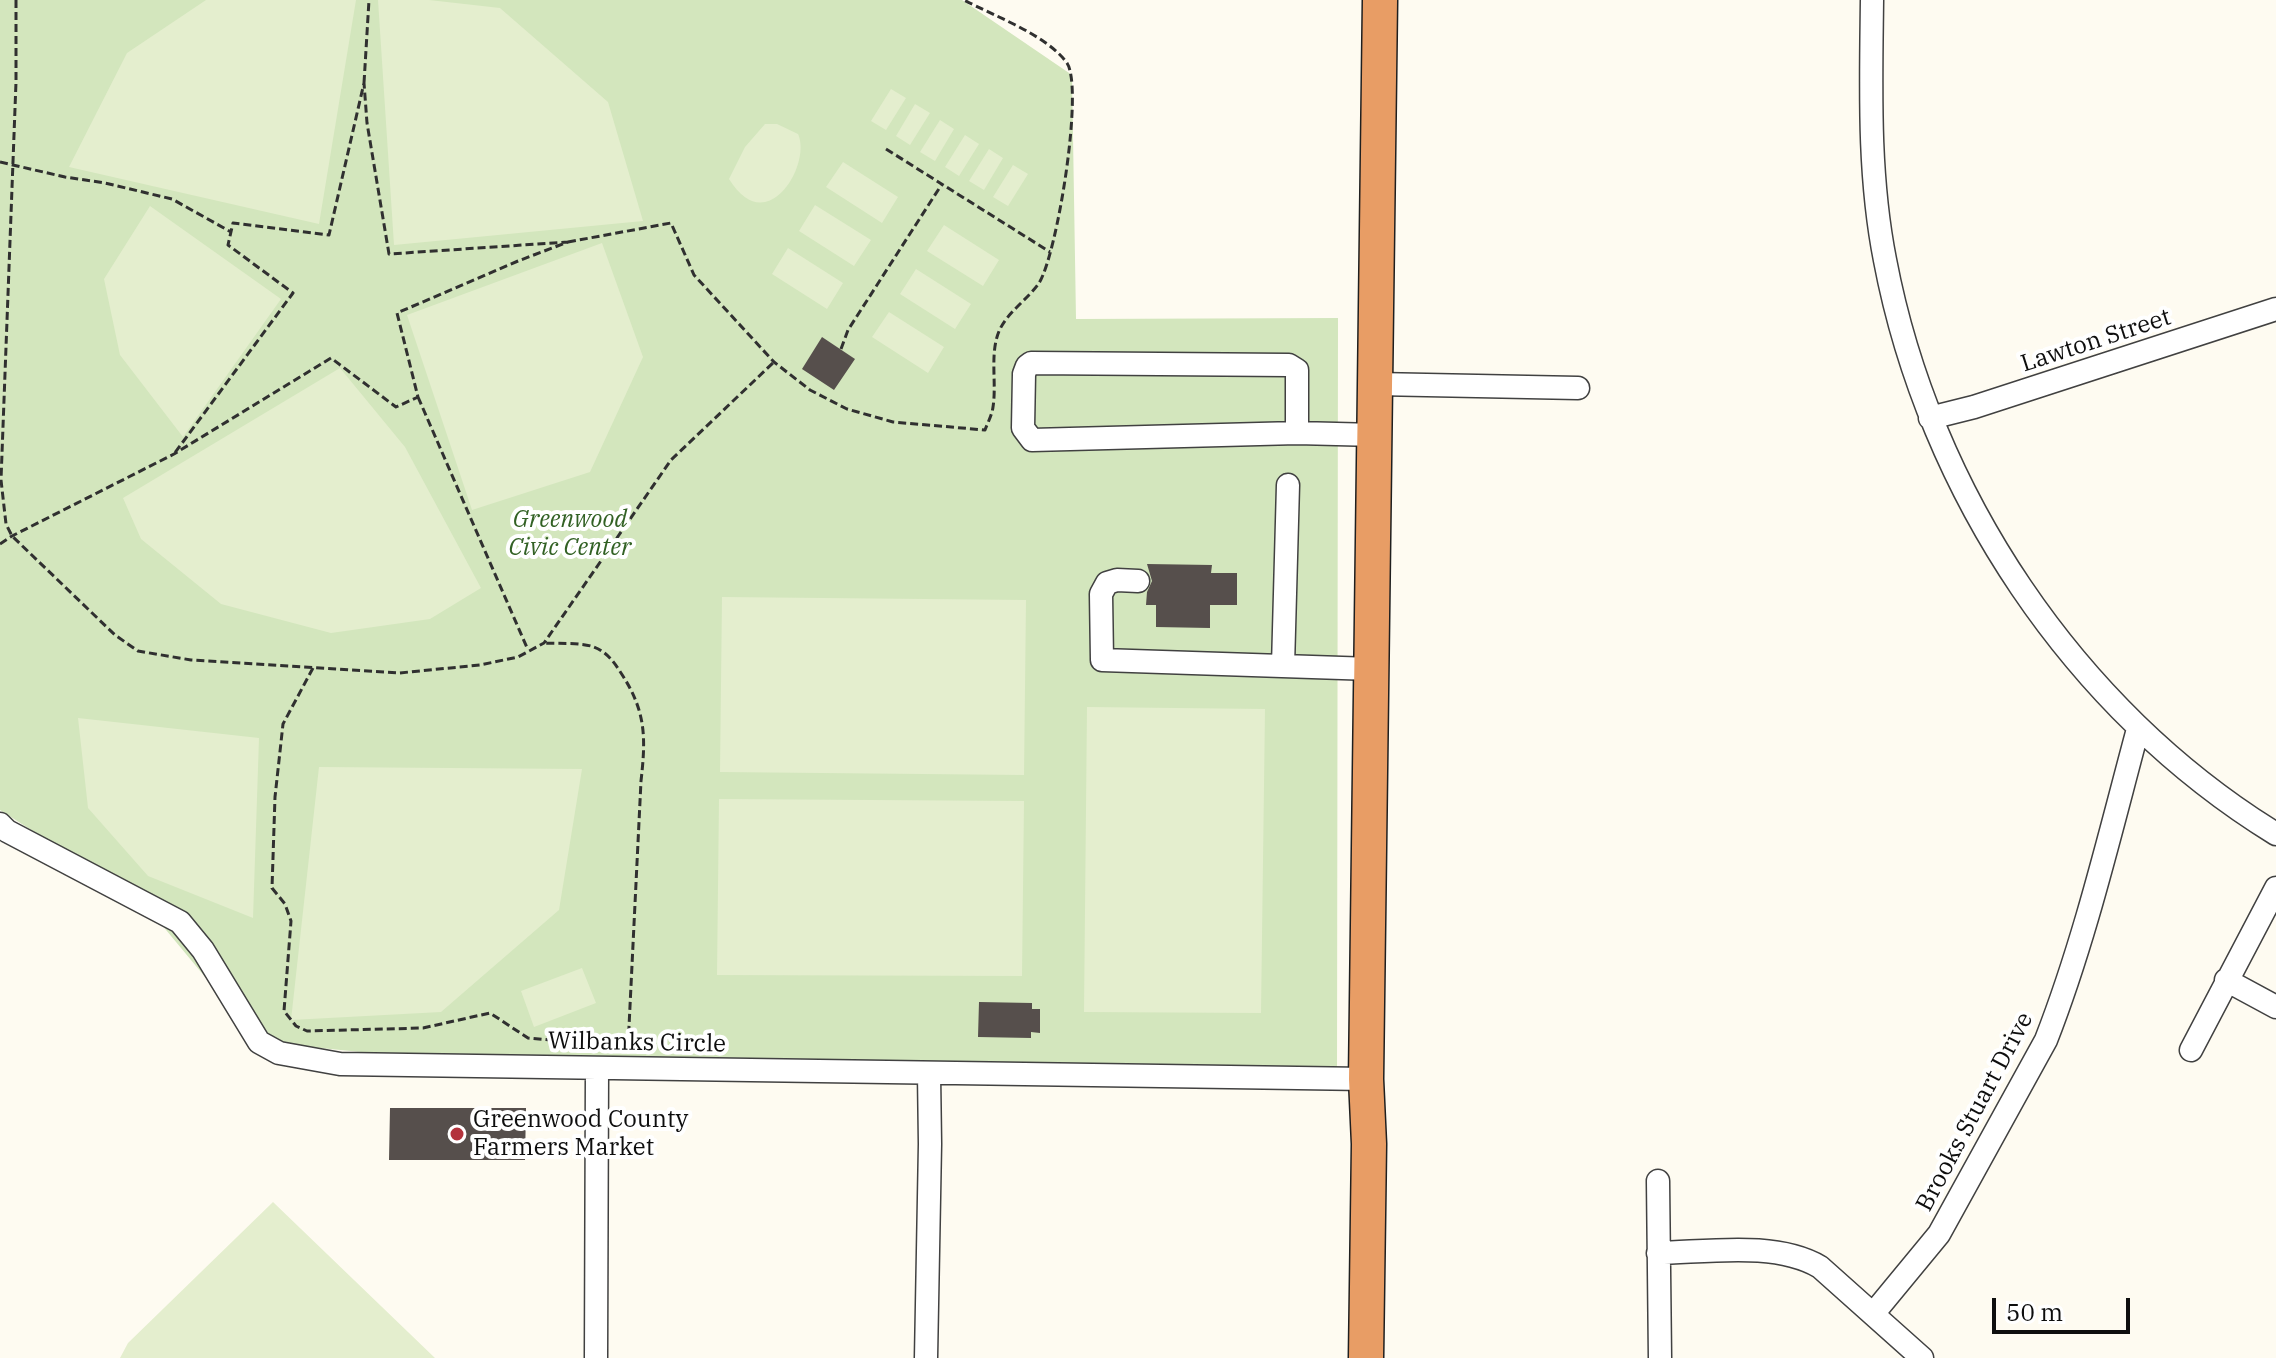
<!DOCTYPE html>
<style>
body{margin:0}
#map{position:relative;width:2276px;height:1358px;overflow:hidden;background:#fefbf1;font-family:"IBM Plex Serif",serif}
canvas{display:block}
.scale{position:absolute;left:1992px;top:1298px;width:138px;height:36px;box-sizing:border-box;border:4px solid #0e0e0e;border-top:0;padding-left:10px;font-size:24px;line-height:28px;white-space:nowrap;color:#0e0e0e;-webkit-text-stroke:6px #fff;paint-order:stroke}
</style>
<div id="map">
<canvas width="2276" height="1358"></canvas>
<div class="scale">50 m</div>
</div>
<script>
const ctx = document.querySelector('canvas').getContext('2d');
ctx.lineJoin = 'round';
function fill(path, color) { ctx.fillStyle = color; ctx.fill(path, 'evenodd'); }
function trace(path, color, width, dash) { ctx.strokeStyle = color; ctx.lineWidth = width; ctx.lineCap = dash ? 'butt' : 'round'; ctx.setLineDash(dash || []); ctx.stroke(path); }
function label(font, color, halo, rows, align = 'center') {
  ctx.font = font + ' "IBM Plex Serif",serif'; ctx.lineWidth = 8; ctx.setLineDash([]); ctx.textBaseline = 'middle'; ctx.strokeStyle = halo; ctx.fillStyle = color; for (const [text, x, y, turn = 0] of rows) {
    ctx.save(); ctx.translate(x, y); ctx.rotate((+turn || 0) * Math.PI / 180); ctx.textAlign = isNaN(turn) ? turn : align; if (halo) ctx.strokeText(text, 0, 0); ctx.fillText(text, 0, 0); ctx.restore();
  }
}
const green = new Path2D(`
 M 0,0 L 962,0 L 1072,75 L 1076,319 L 1338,318 L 1337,1078 L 524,1068 L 259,1042 L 142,901 L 0,810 Z`);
const pitch = new Path2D(`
 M 206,0 L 356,0 L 319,224 L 69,167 L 127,53 Z
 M 378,0 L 429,0 L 500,8 L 608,102 L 643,221 L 394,245 Z
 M 891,89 L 906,98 L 886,130 L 871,121 Z
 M 915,104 L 930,113 L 910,145 L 896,136 Z
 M 940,120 L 954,129 L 935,161 L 920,152 Z
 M 765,124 L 777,124 L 798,134 C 812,164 767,241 729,179 L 745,147 Z
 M 965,135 L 979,144 L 959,176 L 945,167 Z
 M 989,149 L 1003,158 L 984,190 L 969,181 Z
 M 843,162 L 898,197 L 882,223 L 826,187 Z
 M 1013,165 L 1028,174 L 1008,206 L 993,197 Z
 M 815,205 L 871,240 L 854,266 L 799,231 Z
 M 150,206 L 281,299 L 183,437 L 120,355 L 104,279 Z
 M 944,225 L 999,260 L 983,286 L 927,251 Z
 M 602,243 L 643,357 L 590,472 L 472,510 L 407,315 Z
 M 788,248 L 843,283 L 827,309 L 772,274 Z
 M 916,269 L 971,304 L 955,329 L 900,294 Z
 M 889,312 L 944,347 L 928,373 L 872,337 Z
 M 340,368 L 405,447 L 481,588 L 430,619 L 331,633 L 221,604 L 141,539 L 123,498 Z
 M 722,597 L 1026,600 L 1024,775 L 720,772 Z
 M 1087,707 L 1265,709 L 1261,1013 L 1084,1012 Z
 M 78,718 L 259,738 L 253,918 L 148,876 L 88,808 Z
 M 319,767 L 582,769 L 559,910 L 441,1012 L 291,1020 Z
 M 719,799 L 1024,801 L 1022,976 L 717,975 Z
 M 582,968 L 596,1003 L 534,1027 L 521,991 Z
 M 273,1202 L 435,1358 L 436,1358 L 120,1358 L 128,1343 Z`);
const building = new Path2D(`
 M 822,337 L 855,359 L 834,390 L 802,369 Z
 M 1147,564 L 1212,565 L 1211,573 L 1237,573 L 1237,605 L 1210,605 L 1210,628 L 1156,627 L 1156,605 L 1146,605 L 1147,592 L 1152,581 Z
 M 979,1002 L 1032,1003 L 1032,1009 L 1040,1009 L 1040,1033 L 1031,1032 L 1031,1038 L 978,1037 Z
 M 390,1108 L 526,1108 L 525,1160 L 389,1160 Z`);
const path = new Path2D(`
 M 16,0 L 16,82 L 1,480 L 6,524 L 12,536 L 115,635 L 138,651 L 191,660 L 399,673 L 480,665 L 518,657 L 544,643 L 671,460 L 774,362
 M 364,83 L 369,0
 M 886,149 L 1050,252
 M 0,162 L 65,177 L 105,183 L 172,199 L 231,232
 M 568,242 L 671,223 L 694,275 L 774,362 L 810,390 L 847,409 L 893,422 L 985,430 C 988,422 992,415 993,407 C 997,382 989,352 1000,329 C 1009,311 1028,299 1039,283 C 1057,255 1084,89 1067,63 C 1047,35 994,16 964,0
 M 841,349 L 848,330 L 942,184
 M 418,397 L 528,650
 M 0,544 L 12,536 L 174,454 L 331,358 L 396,407 L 418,397 L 397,313 L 518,261 L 568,242 L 389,254 L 367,123 L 364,83 L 329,235 L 233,223 L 228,245 L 293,293 L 174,454
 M 313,668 L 283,724 L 275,797 L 272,888 L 285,904 L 291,921 L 284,1011 L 296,1026 L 307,1031 L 423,1028 L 490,1013 L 528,1038 L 628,1047 L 641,781 C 646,737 646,711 621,673 C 614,662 607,652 594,647 C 580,642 559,644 544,643`);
const minor = new Path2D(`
 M 1872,0 C 1871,87 1868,174 1885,260 C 1929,492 2074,710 2276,834
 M 1376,384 L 1578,388
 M 1930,418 L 1974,407 L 2276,309
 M 1297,433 L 1297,370 L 1289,365 L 1031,363 L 1027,366 L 1024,374 L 1023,428 L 1032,440 L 1297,433 L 1376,435
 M 1138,581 L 1117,580 L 1107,583 L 1101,594 L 1102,660 L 1372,669
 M 1283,666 L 1288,485
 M 0,824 L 7,831 L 180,922 L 203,950 L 259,1042 L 279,1053 L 340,1064 L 1366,1079
 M 2226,980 L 2276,1007
 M 2191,1050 L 2276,888
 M 1658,1181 L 1660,1358
 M 1658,1253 C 1708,1252 1776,1241 1820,1267 L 1922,1358
 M 1873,1314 L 1939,1234 L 2046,1040 C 2085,940 2110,833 2138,729
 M 596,1358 L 597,1069
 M 926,1358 L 930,1144 L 929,1074`);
const highway = new Path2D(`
 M 1366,1358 L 1369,1144 L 1366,1079 L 1380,0`);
const markers = [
 [457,1134,8,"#b3323c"]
];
const streetNames = [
 ["Lawton Street",2096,341,-18],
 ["Wilbanks Circle",637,1043,1],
 ["Brooks Stuart Drive",1975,1112,-62]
];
const parkNames = [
 ["Greenwood",570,520],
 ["Civic Center",570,548]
];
const poiNames = [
 ["Greenwood County",473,1120],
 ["Farmers Market",473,1148]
];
fill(green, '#d3e6bd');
fill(pitch, '#e4eece');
fill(building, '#564f4c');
trace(minor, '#414141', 25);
trace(highway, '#1f1f1f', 37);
trace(path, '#303030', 3, [8, 4]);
trace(minor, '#fff', 22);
trace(highway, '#e89d65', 34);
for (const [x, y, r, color] of markers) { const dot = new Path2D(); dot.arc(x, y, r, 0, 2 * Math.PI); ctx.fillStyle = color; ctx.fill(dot); trace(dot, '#fff', 3); }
label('24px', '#0e0e0e', '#fff', streetNames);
label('italic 24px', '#326124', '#fff', parkNames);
label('24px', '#0e0e0e', '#fff', poiNames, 'left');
</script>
